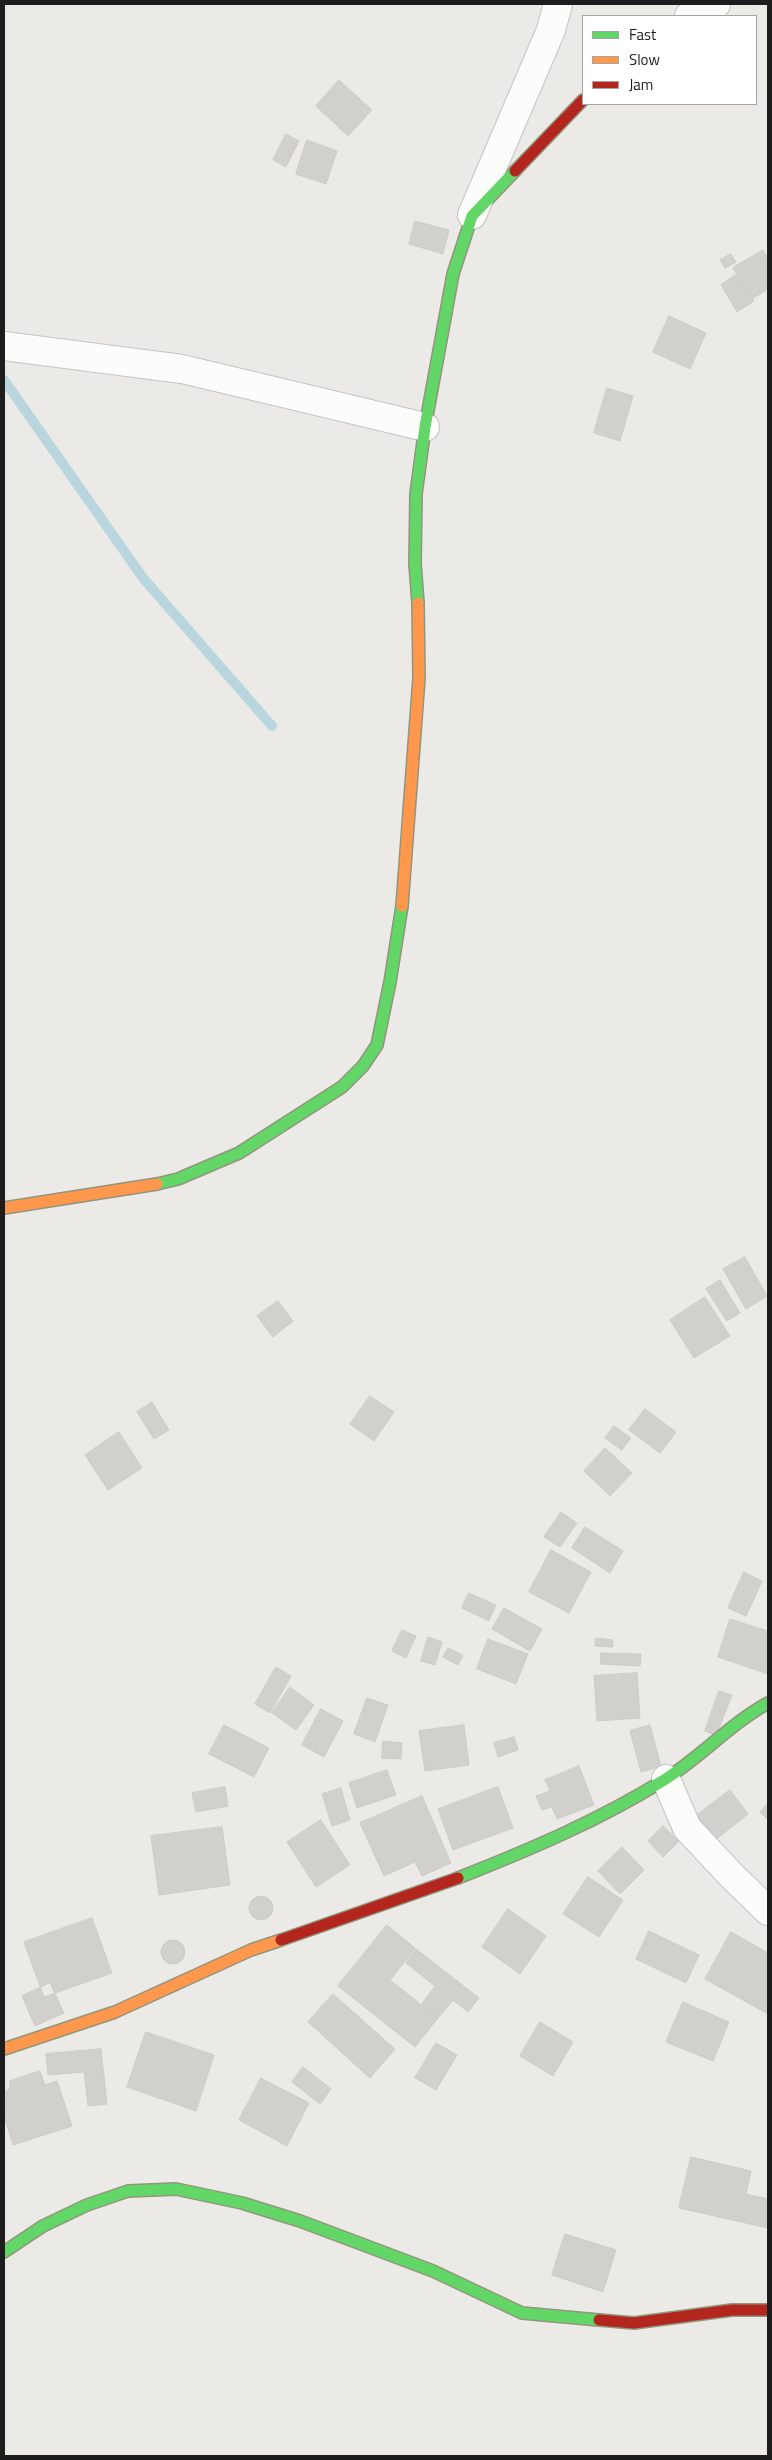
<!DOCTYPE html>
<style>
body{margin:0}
#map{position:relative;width:772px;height:2460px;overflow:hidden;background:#ebeae6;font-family:"Titillium Web",sans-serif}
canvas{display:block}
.frame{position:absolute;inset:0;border:5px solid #1d1d1d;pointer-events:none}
.legend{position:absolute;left:582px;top:15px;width:175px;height:90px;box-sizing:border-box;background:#fff;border:1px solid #a5a5a5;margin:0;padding:6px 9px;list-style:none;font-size:15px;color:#1d1d1d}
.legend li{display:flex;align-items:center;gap:10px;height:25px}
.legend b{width:25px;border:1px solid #a5a5a5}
</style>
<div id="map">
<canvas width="772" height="2460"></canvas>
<div class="frame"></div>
<ul class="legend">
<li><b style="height:6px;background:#63d668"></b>Fast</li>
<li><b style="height:6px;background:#ff974d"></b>Slow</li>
<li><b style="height:6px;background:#b3261e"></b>Jam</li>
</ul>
</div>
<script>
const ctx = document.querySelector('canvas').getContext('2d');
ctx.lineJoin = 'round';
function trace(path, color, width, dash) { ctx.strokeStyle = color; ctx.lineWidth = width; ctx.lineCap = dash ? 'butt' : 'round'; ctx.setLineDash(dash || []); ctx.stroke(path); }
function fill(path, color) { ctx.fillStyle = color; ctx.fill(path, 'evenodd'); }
const stream = new Path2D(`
 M 4,380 L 143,578 L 272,726`);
const building = new Path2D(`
 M 339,80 L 372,110 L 348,136 L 316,106 Z
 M 286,134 L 299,141 L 286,167 L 273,160 Z
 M 307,140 L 337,151 L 326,184 L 296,174 Z
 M 415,221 L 449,230 L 443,254 L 409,244 Z
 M 763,250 L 768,259 L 768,289 L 752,299 L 733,268 Z
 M 731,254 L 736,262 L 725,268 L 720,260 Z
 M 736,275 L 754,301 L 737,312 L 721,285 Z
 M 669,316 L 706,333 L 690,369 L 653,352 Z
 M 607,388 L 633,396 L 620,441 L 594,433 Z
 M 745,1257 L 767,1296 L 746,1309 L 723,1269 Z
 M 720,1280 L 740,1313 L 727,1321 L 706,1289 Z
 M 705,1297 L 730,1336 L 694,1358 L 670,1320 Z
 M 278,1301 L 293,1321 L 273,1337 L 257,1316 Z
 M 370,1396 L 394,1412 L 374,1441 L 350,1424 Z
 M 152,1402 L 169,1430 L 154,1439 L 137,1412 Z
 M 645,1409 L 676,1432 L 660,1453 L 629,1430 Z
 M 614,1426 L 631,1438 L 622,1450 L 605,1438 Z
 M 119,1432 L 142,1468 L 108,1490 L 85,1455 Z
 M 605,1448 L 632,1473 L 610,1496 L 584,1471 Z
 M 561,1512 L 577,1523 L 560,1547 L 544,1537 Z
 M 585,1527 L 623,1551 L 610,1573 L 572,1548 Z
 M 551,1550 L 591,1572 L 569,1613 L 529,1592 Z
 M 744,1572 L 762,1581 L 746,1616 L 728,1608 Z
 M 469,1593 L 496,1605 L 489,1621 L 462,1608 Z
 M 504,1608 L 542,1629 L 530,1651 L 492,1629 Z
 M 730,1619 L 768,1631 L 768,1674 L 718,1657 Z
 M 402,1630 L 416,1636 L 406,1658 L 392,1651 Z
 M 428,1637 L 442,1642 L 435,1665 L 421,1661 Z
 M 596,1638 L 613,1640 L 613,1647 L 595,1646 Z
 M 488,1639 L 528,1654 L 516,1684 L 477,1669 Z
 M 448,1648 L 463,1655 L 458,1665 L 443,1657 Z
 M 601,1653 L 641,1654 L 640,1666 L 601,1664 Z
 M 276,1667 L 291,1676 L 270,1713 L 255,1704 Z
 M 637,1673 L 640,1718 L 597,1721 L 594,1676 Z
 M 290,1687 L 314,1705 L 296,1730 L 272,1713 Z
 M 719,1691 L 732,1695 L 716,1736 L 705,1731 Z
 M 367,1698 L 388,1705 L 375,1742 L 354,1734 Z
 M 321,1709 L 343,1721 L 324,1757 L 302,1745 Z
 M 224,1725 L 269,1748 L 254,1777 L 209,1754 Z
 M 464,1725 L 469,1765 L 425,1771 L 419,1731 Z
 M 650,1725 L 661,1766 L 641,1772 L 630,1731 Z
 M 514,1737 L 518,1750 L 498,1757 L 494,1743 Z
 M 383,1741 L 402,1743 L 401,1759 L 382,1758 Z
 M 579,1766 L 594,1805 L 557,1819 L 552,1807 L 542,1810 L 536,1796 L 550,1791 L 545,1780 Z
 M 387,1770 L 396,1795 L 357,1808 L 349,1783 Z
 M 225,1787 L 228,1806 L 196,1812 L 192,1793 Z
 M 498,1787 L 513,1828 L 453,1850 L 438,1809 Z
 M 341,1788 L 350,1820 L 332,1826 L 322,1794 Z
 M 730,1790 L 748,1814 L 715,1840 L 697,1815 Z
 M 422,1796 L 451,1863 L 422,1876 L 415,1862 L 384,1876 L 360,1823 Z
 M 768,1804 L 768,1820 L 760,1812 Z
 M 321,1820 L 350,1865 L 316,1887 L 287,1842 Z
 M 663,1826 L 679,1841 L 663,1857 L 648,1841 Z
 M 222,1827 L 230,1885 L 159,1895 L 151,1836 Z
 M 622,1847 L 644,1870 L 620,1894 L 598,1871 Z
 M 588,1877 L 623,1900 L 599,1937 L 563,1914 Z
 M249 1908a12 12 0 1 1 24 0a12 12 0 1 1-24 0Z
 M 508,1909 L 546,1936 L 520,1974 L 482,1947 Z
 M 92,1918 L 112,1973 L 44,1997 L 24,1942 Z
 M 387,1925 L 415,1948 L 390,1980 L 438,2018 L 415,2047 L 338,1986 Z
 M 649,1931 L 699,1955 L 686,1983 L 636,1959 Z
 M 731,1932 L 768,1953 L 768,2014 L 705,1979 Z
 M161 1952a12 12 0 1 1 24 0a12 12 0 1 1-24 0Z
 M 416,1949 L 479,1998 L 468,2012 L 453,2000 L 438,2018 L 421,2005 L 435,1986 L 406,1963 Z
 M 50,1983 L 64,2013 L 35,2026 L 22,1996 Z
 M 333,1994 L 395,2049 L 370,2078 L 308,2022 Z
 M 683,2002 L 729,2022 L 713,2061 L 666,2042 Z
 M 540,2022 L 573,2042 L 553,2076 L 520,2056 Z
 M 146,2032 L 214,2055 L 196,2111 L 127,2087 Z
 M 436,2043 L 457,2055 L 436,2090 L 415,2078 Z
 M 101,2049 L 107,2104 L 88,2106 L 84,2072 L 48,2075 L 46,2054 Z
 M 303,2067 L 331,2089 L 320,2104 L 292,2082 Z
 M 40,2071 L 45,2085 L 57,2081 L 72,2126 L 13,2145 L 4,2116 L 4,2092 L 10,2089 L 10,2081 Z
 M 261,2078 L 309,2103 L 287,2146 L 239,2120 Z
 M 691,2157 L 751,2171 L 746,2194 L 768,2199 L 768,2228 L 679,2208 Z
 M 565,2234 L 616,2250 L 603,2292 L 552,2275 Z`);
const street = new Path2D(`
 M 689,16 L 716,4
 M 472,215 L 551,30 L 558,4
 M 4,346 L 182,369 L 425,427
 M 666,1779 L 687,1828 L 731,1875 L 768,1911`);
const fast = new Path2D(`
 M 418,603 L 415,564 L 416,494 L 425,427 L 453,274 L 472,216 L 515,171
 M 157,1184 L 178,1179 L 239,1153 L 342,1087 L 363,1066 L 377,1045 L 390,982 L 402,906
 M 458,1878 C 529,1850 600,1820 664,1780 C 701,1757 730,1724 768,1703
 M 4,2252 L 43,2226 L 87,2205 L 128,2191 L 176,2189 L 242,2203 L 300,2221 L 433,2271 L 522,2313 L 599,2320`);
const slow = new Path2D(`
 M 402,906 L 419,678 L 418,603
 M 4,1208 L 157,1184
 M 4,2049 L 115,2012 L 251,1950 L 281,1940`);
const jam = new Path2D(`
 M 515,171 L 583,100
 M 281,1940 L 458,1878
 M 599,2320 L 634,2323 L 732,2310 L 768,2310`);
trace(stream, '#b9d6de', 10);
fill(building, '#d2d0cd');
trace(building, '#cecbc7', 1);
trace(street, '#c4c4c2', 30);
trace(fast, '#92957e', 14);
trace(slow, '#92957e', 14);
trace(jam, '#92957e', 14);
trace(street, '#fcfcfb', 28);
trace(fast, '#63d668', 11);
trace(slow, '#ff974d', 11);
trace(jam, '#b3261e', 11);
</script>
